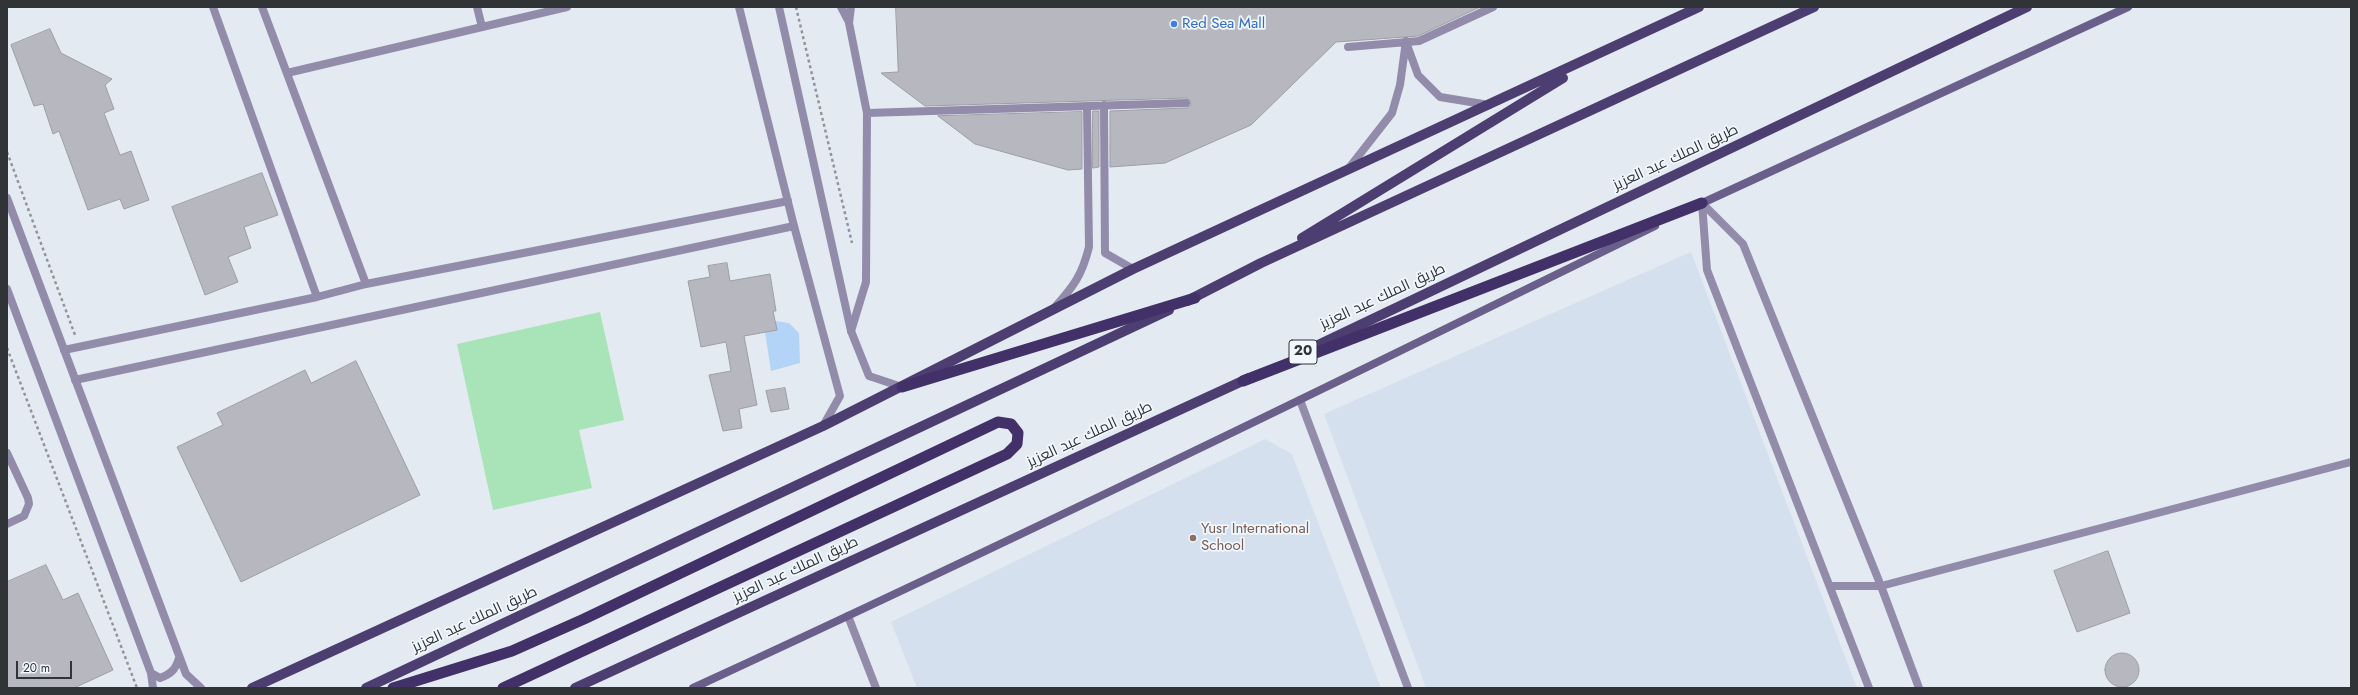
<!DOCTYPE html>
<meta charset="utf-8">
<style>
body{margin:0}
#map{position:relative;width:2358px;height:695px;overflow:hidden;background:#e4eaf1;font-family:Jost,sans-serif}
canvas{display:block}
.frame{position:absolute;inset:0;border:8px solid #313436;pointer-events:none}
.scale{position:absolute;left:16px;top:661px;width:56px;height:18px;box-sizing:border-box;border:2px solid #313436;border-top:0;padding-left:5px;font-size:12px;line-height:14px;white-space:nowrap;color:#313436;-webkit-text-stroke:3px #f1f7fe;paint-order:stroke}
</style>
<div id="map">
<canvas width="2358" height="695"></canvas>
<div class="frame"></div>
<div class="scale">20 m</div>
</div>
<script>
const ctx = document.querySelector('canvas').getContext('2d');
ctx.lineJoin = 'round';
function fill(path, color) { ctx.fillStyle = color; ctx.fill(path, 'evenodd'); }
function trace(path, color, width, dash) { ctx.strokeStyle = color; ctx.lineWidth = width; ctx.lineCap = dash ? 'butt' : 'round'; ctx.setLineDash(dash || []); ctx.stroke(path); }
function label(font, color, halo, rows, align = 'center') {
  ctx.font = font + ' Jost,Cairo,sans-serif'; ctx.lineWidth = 3.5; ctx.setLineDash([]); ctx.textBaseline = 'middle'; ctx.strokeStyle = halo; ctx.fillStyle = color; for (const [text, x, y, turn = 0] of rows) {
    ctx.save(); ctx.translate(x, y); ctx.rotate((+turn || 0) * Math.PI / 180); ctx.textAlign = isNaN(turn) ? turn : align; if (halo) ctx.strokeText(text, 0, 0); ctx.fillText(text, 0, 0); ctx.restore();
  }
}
const built = new Path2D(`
 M 1691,252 L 1857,688 L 1426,688 L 1324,414 Z
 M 1265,439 L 1292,454 L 1381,688 L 917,688 L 891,622 Z`);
const green = new Path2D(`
 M 600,312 L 624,420 L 579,430 L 592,488 L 493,510 L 457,344 Z`);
const water = new Path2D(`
 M 775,321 L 789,323 L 799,333 L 800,363 L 771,371 L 765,332 L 777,330 Z`);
const building = new Path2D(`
 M 896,7 L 1480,7 L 1418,36 L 1336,42 L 1251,125 L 1165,163 L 1110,167 L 1110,111 L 1186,108 L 1191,105 L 1190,100 L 1186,98 L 925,106 L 881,73 L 898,72 Z
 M 50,29 L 61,53 L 112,79 L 105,85 L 114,109 L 104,113 L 120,155 L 131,151 L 149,200 L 124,209 L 120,199 L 88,210 L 59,131 L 53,134 L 43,104 L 34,106 L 11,45 Z
 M 1093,111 L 1099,111 L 1099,167 L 1093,168 Z
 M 1082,112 L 1082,169 L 1068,170 L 975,144 L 938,116 Z
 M 262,173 L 278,215 L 244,227 L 251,248 L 228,257 L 238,282 L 205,295 L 172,207 Z
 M 727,263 L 730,281 L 770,274 L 776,311 L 773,311 L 777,330 L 744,336 L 757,405 L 739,409 L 742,428 L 723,431 L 709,375 L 731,371 L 726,342 L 701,347 L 688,281 L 710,277 L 708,266 Z
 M 356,361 L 420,495 L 241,582 L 177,447 L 223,425 L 217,413 L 305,370 L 311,383 Z
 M 785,388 L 789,409 L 771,412 L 766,391 Z
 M 2108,551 L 2130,613 L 2077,632 L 2054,571 Z
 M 46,565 L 63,600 L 78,593 L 113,670 L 74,688 L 7,688 L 7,582 Z
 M2105 670a17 17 0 1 1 34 0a17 17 0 1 1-34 0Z`);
const path = new Path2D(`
 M 796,7 L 852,243
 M 7,152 L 75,335
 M 7,348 L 137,688`);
const service = new Path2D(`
 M 213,7 L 317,297
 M 262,7 L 366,284
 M 477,7 L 482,27
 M 841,7 L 849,22
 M 1406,42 L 1418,75 L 1440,97 L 1489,105
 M 1348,47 L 1419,41 L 1493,7
 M 287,73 L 567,7
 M 1104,105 L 1105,253 L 1133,269
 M 867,113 L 1186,103
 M 1349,168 L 1392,113 L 1400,85 L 1406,41
 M 1055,307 C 1074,286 1082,275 1089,247 L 1087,106
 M 851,331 L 866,282 L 867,113 L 849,23 L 851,7
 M 64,350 L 317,297 L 366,284 L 788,201
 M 75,380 L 794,226`);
const minor = new Path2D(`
 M 739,7 L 794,226 L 840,396 L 823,426
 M 779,7 L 851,331 L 869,376 L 902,387
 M 7,198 L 186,674 L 201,688
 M 7,289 L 151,673 L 153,688
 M 1300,400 L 1408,688
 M 7,453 L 28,498 L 29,504 L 24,516 L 7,524
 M 1830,586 L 1881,586 L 2351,462
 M 848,616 L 876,688
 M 151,673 L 160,678 C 171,674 176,669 179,658`);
const tertiary = new Path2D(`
 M 1702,203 L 1743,244 L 1881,586 L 1919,688
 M 1702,203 L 1707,270 L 1869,688`);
const secondary = new Path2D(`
 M 1698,205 L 2128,7
 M 693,688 C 1016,539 1336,383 1655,226`);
const primary = new Path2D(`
 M 1302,238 L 1563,78
 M 1187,301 L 1261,263 L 1814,7
 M 1295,356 L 2027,7
 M 252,688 L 823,426 L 1133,269 L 1699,7
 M 366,688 L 1169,310
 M 575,688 L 1249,378`);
const trunk = new Path2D(`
 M 1243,381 L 1702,203
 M 902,387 L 1195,298
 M 393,688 L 512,651 L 584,619 L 998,422 L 1011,424 L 1018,433 L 1017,444 L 1007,454 L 503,688`);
const markers = [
 [1174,24,4,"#3f7fe0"],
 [1193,538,4,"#8d6e63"]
];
const shields = [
 [1303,352,28]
];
const shieldNames = [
 ["20",1303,352]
];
const shopNames = [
 ["Red Sea Mall",1182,24]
];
const streetNames = [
 ["طريق الملك عبد العزيز",1676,158,-25],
 ["طريق الملك عبد العزيز",1383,297,-25],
 ["طريق الملك عبد العزيز",1090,435,-25],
 ["طريق الملك عبد العزيز",796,570,-25],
 ["طريق الملك عبد العزيز",475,620,-25]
];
const educationNames = [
 ["Yusr International",1201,529],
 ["School",1201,546]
];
fill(built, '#d5e0ee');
fill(green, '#a8e4b8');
fill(water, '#b3d3f7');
fill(building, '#b7b7c0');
trace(building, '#9c9da5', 1);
trace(path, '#90959a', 2.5, [3, 3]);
trace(service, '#928baa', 8);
trace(minor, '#928baa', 8);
trace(tertiary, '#928baa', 8);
trace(secondary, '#6a5e8a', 8);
trace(primary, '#4d3e72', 10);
trace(trunk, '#423068', 11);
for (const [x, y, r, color] of markers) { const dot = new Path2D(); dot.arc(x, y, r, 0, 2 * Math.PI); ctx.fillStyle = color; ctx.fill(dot); trace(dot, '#f1f7fe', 1.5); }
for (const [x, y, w] of shields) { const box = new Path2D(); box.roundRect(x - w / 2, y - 12, w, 24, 3); ctx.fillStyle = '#f1f7fe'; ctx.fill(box); trace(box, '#313436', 1); }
label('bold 14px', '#313436', null, shieldNames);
label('15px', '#366cbe', '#f1f7fe', shopNames, 'left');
label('15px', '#313436', '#f1f7fe', streetNames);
label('15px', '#785e54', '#f1f7fe', educationNames, 'left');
</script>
